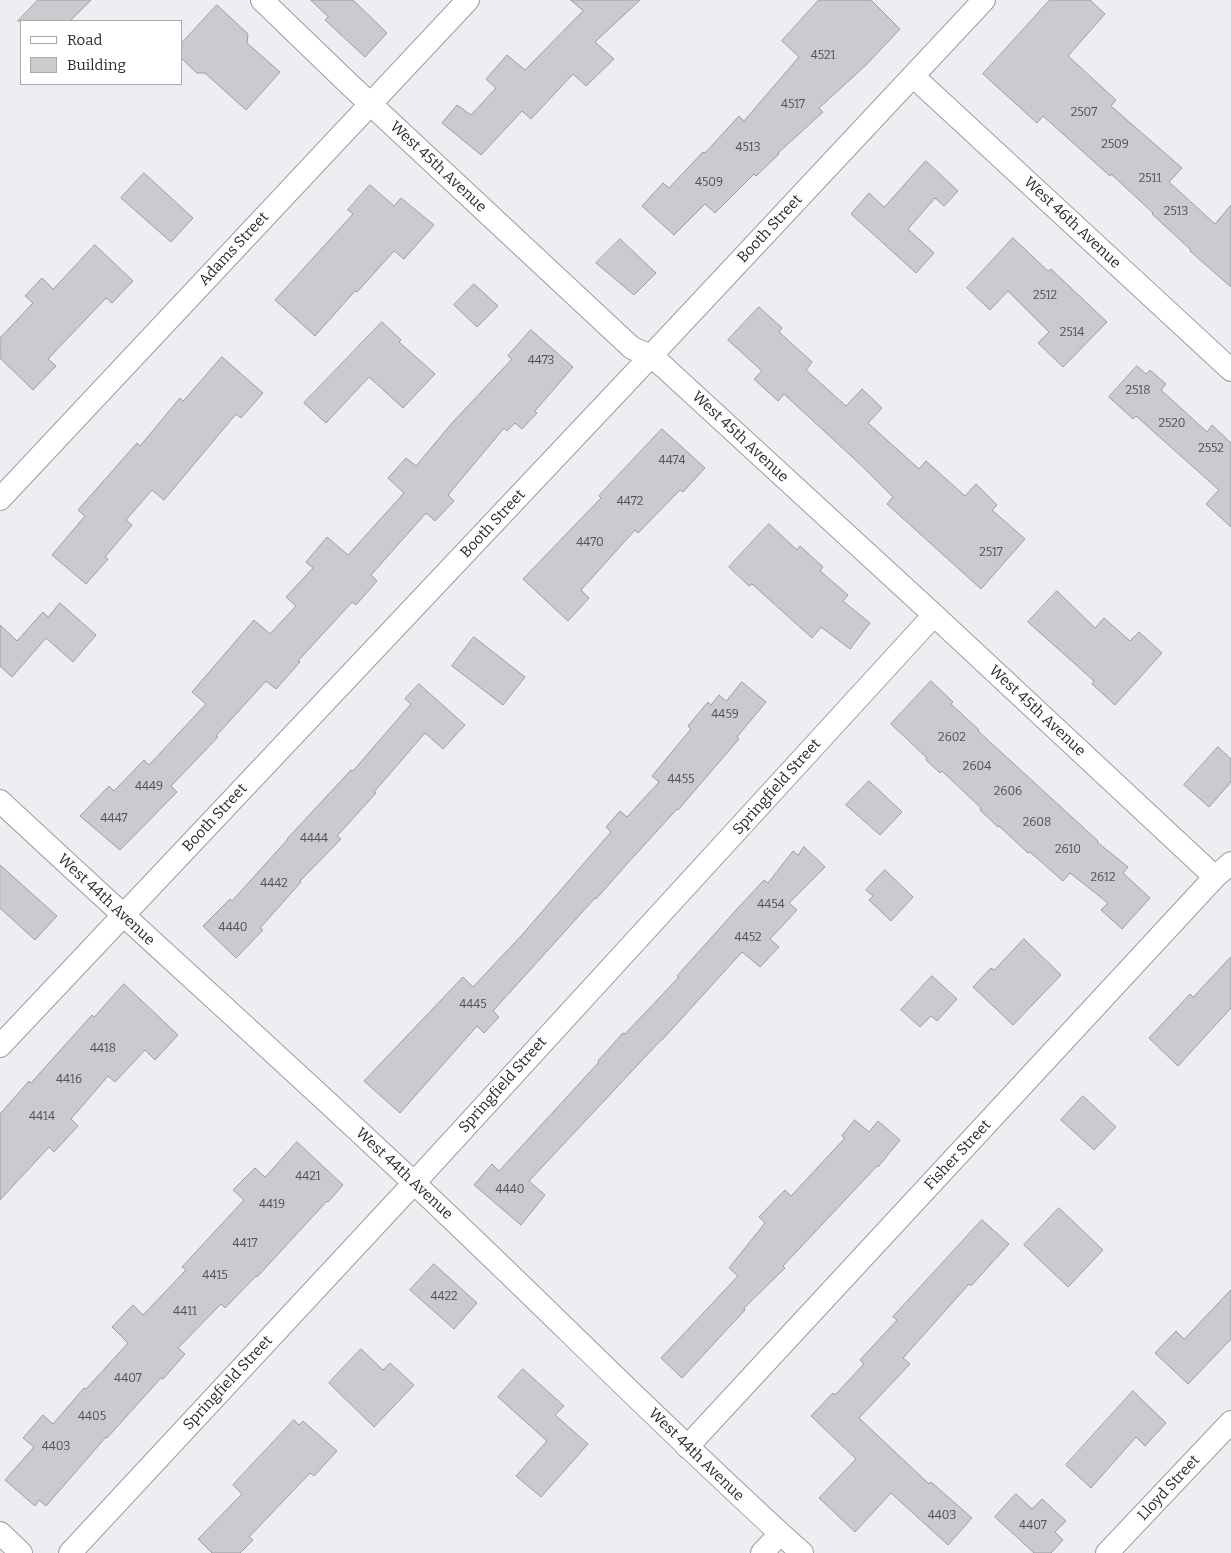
<!DOCTYPE html>
<style>
body{margin:0}
#map{position:relative;width:1231px;height:1553px;overflow:hidden;background:#efedf2;font-family:Bitter,serif}
canvas{display:block}
.legend{position:absolute;left:20px;top:20px;width:162px;height:65px;box-sizing:border-box;background:#fff;border:1px solid #aaa;margin:0;padding:6px 9px;list-style:none;font-size:15px;color:#2a2a2b}
.legend li{display:flex;align-items:center;gap:10px;height:25px}
.legend b{width:25px;border:1px solid #aaa}
</style>
<div id="map">
<canvas width="1231" height="1553"></canvas>
<ul class="legend">
<li><b style="height:6px;background:#fff"></b>Road</li>
<li><b style="height:14px;background:#cccacf"></b>Building</li>
</ul>
</div>
<script>
const ctx = document.querySelector('canvas').getContext('2d');
ctx.lineJoin = 'round';
function fill(path, color) { ctx.fillStyle = color; ctx.fill(path, 'evenodd'); }
function trace(path, color, width, dash) { ctx.strokeStyle = color; ctx.lineWidth = width; ctx.lineCap = dash ? 'butt' : 'round'; ctx.setLineDash(dash || []); ctx.stroke(path); }
function label(font, color, halo, rows, align = 'center') {
  ctx.font = font + ' Bitter,serif'; ctx.lineWidth = 5; ctx.setLineDash([]); ctx.textBaseline = 'middle'; ctx.strokeStyle = halo; ctx.fillStyle = color; for (const [text, x, y, turn = 0] of rows) {
    ctx.save(); ctx.translate(x, y); ctx.rotate((+turn || 0) * Math.PI / 180); ctx.textAlign = isNaN(turn) ? turn : align; if (halo) ctx.strokeText(text, 0, 0); ctx.fillText(text, 0, 0); ctx.restore();
  }
}
const building = new Path2D(`
 M 38,0 L 91,0 L 70,21 L 18,21 Z
 M 311,0 L 353,0 L 387,33 L 365,57 L 325,20 L 328,17 Z
 M 571,0 L 640,0 L 595,42 L 614,59 L 586,86 L 573,74 L 531,119 L 522,111 L 481,155 L 442,123 L 457,105 L 471,115 L 496,88 L 486,79 L 507,55 L 525,70 L 583,11 Z
 M 819,0 L 871,0 L 900,29 L 866,65 L 819,108 L 823,112 L 778,153 L 779,154 L 756,176 L 754,174 L 715,213 L 705,204 L 674,235 L 642,206 L 663,183 L 669,188 L 703,152 L 705,153 L 739,116 L 744,121 L 799,57 L 782,41 Z
 M 1050,0 L 1090,0 L 1105,14 L 1068,56 L 1116,100 L 1111,106 L 1182,168 L 1169,182 L 1215,224 L 1231,205 L 1231,287 L 1190,251 L 1191,250 L 1152,214 L 1153,213 L 1111,174 L 1110,176 L 1043,116 L 1037,123 L 983,74 Z
 M 217,5 L 248,34 L 247,43 L 280,72 L 246,110 L 205,73 L 197,73 L 181,58 L 181,44 Z
 M 926,161 L 958,191 L 944,206 L 935,198 L 908,229 L 934,253 L 916,273 L 851,214 L 869,193 L 884,207 Z
 M 144,173 L 193,218 L 171,242 L 121,198 Z
 M 370,185 L 394,206 L 401,198 L 434,225 L 404,259 L 394,251 L 357,292 L 355,291 L 315,336 L 275,300 L 353,214 L 348,210 Z
 M 1013,238 L 1048,271 L 1051,269 L 1107,322 L 1063,367 L 1038,343 L 1049,332 L 1008,291 L 990,310 L 967,288 Z
 M 620,239 L 656,273 L 634,295 L 596,263 Z
 M 95,245 L 133,281 L 112,303 L 106,298 L 48,359 L 56,366 L 33,390 L 0,358 L 0,338 L 33,303 L 25,296 L 42,278 L 53,289 Z
 M 474,284 L 498,306 L 477,327 L 454,305 Z
 M 759,307 L 782,328 L 779,332 L 812,362 L 806,370 L 846,406 L 862,389 L 882,408 L 868,423 L 919,469 L 926,461 L 965,496 L 976,484 L 997,505 L 992,510 L 1025,539 L 981,589 L 887,504 L 893,497 L 864,468 L 784,394 L 778,401 L 754,379 L 762,371 L 728,340 Z
 M 382,322 L 401,340 L 399,342 L 435,374 L 403,408 L 369,377 L 326,423 L 304,403 Z
 M 531,330 L 573,367 L 535,411 L 537,413 L 522,429 L 515,423 L 507,431 L 504,428 L 448,495 L 454,501 L 435,521 L 426,513 L 371,575 L 377,581 L 356,605 L 352,602 L 298,661 L 300,662 L 276,689 L 266,681 L 216,736 L 218,737 L 171,786 L 177,792 L 120,850 L 80,816 L 109,786 L 114,791 L 144,760 L 149,765 L 206,704 L 192,692 L 254,620 L 270,634 L 296,606 L 286,597 L 313,568 L 306,562 L 327,537 L 348,555 L 404,493 L 388,478 L 406,458 L 416,466 L 452,423 L 512,359 L 508,356 Z
 M 222,357 L 263,393 L 241,418 L 236,414 L 164,500 L 152,490 L 126,520 L 132,525 L 105,557 L 108,559 L 86,584 L 52,555 L 85,516 L 78,510 L 137,443 L 140,446 L 180,398 L 183,401 Z
 M 1137,366 L 1146,374 L 1150,370 L 1166,384 L 1161,390 L 1207,432 L 1212,425 L 1231,443 L 1231,527 L 1206,504 L 1219,490 L 1136,416 L 1133,419 L 1109,397 Z
 M 662,429 L 705,468 L 683,492 L 680,490 L 638,533 L 635,530 L 581,590 L 589,598 L 568,621 L 523,579 L 601,498 L 599,496 Z
 M 769,524 L 797,550 L 800,546 L 823,567 L 820,571 L 848,595 L 843,601 L 870,623 L 850,649 L 821,627 L 812,638 L 752,584 L 749,586 L 729,567 Z
 M 1057,591 L 1095,628 L 1104,618 L 1130,641 L 1139,632 L 1162,653 L 1115,705 L 1092,684 L 1094,681 L 1028,622 Z
 M 60,603 L 96,635 L 73,662 L 46,638 L 12,677 L 0,666 L 0,625 L 17,641 L 43,612 L 48,617 Z
 M 474,637 L 525,677 L 503,705 L 452,666 Z
 M 931,681 L 953,702 L 951,704 L 979,730 L 978,731 L 1098,841 L 1097,842 L 1128,867 L 1123,873 L 1150,898 L 1122,929 L 1101,910 L 1108,903 L 1070,873 L 1063,881 L 1030,852 L 1028,853 L 999,826 L 998,827 L 980,810 L 981,808 L 942,771 L 940,773 L 926,760 L 927,758 L 891,724 Z
 M 742,682 L 766,702 L 737,737 L 739,739 L 678,810 L 677,809 L 626,865 L 596,899 L 595,898 L 493,1011 L 499,1017 L 484,1033 L 477,1026 L 400,1113 L 364,1081 L 463,977 L 473,987 L 521,936 L 611,832 L 606,827 L 620,811 L 627,817 L 659,782 L 652,776 L 691,729 L 688,726 L 708,702 L 711,705 L 719,695 L 726,701 Z
 M 419,684 L 465,725 L 443,749 L 425,733 L 374,792 L 376,793 L 337,836 L 341,839 L 300,881 L 301,882 L 260,928 L 263,930 L 236,958 L 203,926 L 230,899 L 232,901 L 288,839 L 287,839 L 351,770 L 353,771 L 411,704 L 405,699 Z
 M 1218,747 L 1231,759 L 1231,782 L 1209,807 L 1184,785 Z
 M 869,781 L 902,812 L 880,835 L 846,805 Z
 M 804,847 L 825,867 L 789,903 L 797,910 L 770,939 L 779,947 L 760,967 L 742,952 L 662,1040 L 661,1040 L 529,1181 L 545,1195 L 521,1225 L 474,1185 L 492,1164 L 499,1171 L 599,1062 L 598,1061 L 623,1033 L 625,1034 L 679,977 L 677,976 L 737,909 L 764,880 L 768,883 L 793,851 L 798,855 Z
 M 0,865 L 57,916 L 35,940 L 0,908 Z
 M 885,870 L 913,897 L 891,921 L 869,900 L 873,896 L 866,890 Z
 M 1024,939 L 1061,975 L 1013,1025 L 973,987 L 991,968 L 994,970 Z
 M 1231,957 L 1231,1008 L 1178,1066 L 1149,1038 L 1190,994 L 1193,997 Z
 M 932,976 L 957,999 L 937,1021 L 931,1016 L 920,1027 L 901,1010 Z
 M 124,984 L 178,1035 L 155,1060 L 145,1050 L 115,1082 L 108,1076 L 71,1119 L 78,1126 L 54,1152 L 49,1147 L 0,1200 L 0,1114 L 29,1081 L 31,1083 L 92,1015 L 94,1017 Z
 M 1083,1096 L 1116,1127 L 1094,1150 L 1061,1120 Z
 M 855,1120 L 869,1132 L 878,1121 L 900,1140 L 878,1167 L 877,1166 L 783,1266 L 785,1268 L 744,1308 L 745,1310 L 682,1378 L 661,1358 L 738,1276 L 729,1268 L 765,1223 L 759,1217 L 785,1190 L 791,1196 L 845,1138 L 842,1136 Z
 M 297,1142 L 343,1185 L 328,1202 L 327,1201 L 257,1277 L 256,1276 L 225,1308 L 221,1304 L 178,1348 L 185,1354 L 163,1379 L 161,1378 L 107,1438 L 106,1437 L 46,1506 L 39,1500 L 35,1506 L 5,1480 L 34,1447 L 23,1438 L 43,1415 L 53,1424 L 84,1388 L 86,1389 L 128,1343 L 112,1327 L 133,1305 L 143,1315 L 186,1270 L 182,1267 L 244,1200 L 233,1190 L 255,1168 L 265,1177 Z
 M 1059,1208 L 1103,1250 L 1068,1287 L 1024,1245 Z
 M 982,1220 L 1009,1244 L 971,1286 L 969,1284 L 903,1358 L 910,1364 L 859,1418 L 929,1484 L 931,1482 L 972,1518 L 948,1545 L 891,1493 L 855,1532 L 819,1498 L 856,1459 L 811,1416 L 833,1393 L 835,1395 L 864,1364 L 860,1360 L 897,1320 L 893,1317 Z
 M 434,1264 L 477,1303 L 454,1329 L 410,1290 Z
 M 1231,1290 L 1231,1339 L 1188,1384 L 1155,1353 L 1176,1331 L 1184,1339 Z
 M 361,1349 L 383,1370 L 390,1363 L 414,1385 L 374,1427 L 329,1383 Z
 M 523,1369 L 564,1406 L 555,1415 L 588,1444 L 541,1497 L 516,1476 L 547,1441 L 498,1397 Z
 M 1133,1391 L 1166,1423 L 1145,1446 L 1136,1437 L 1091,1488 L 1066,1465 Z
 M 294,1420 L 299,1425 L 303,1421 L 337,1451 L 314,1476 L 310,1473 L 249,1537 L 253,1540 L 240,1553 L 212,1553 L 198,1539 L 242,1494 L 233,1485 Z
 M 1016,1494 L 1032,1509 L 1042,1499 L 1066,1521 L 1055,1532 L 1063,1540 L 1051,1553 L 1034,1553 L 995,1517 Z`);
const street = new Path2D(`
 M 262,0 L 350,85 L 632,348 L 651,356 L 664,367 L 934,615 L 1215,877
 M 913,76 L 1231,370
 M 0,499 L 468,0
 M 0,801 C 137,929 277,1054 414,1183 C 544,1305 669,1433 802,1553
 M 0,1046 L 634,374 L 984,0
 M 687,1447 L 1215,877 L 1231,863
 M 0,1533 L 21,1553
 M 70,1553 L 414,1183 L 934,615
 M 762,1553 L 780,1534
 M 1107,1553 L 1231,1422`);
const numberNames = [
 ["4521",823,56],
 ["4517",793,105],
 ["2507",1084,113],
 ["2509",1115,145],
 ["4513",748,148],
 ["2511",1150,179],
 ["4509",709,183],
 ["2513",1176,212],
 ["2512",1045,296],
 ["2514",1072,333],
 ["4473",541,361],
 ["2518",1138,391],
 ["2520",1172,424],
 ["2552",1211,449],
 ["4474",672,461],
 ["4472",630,502],
 ["4470",590,543],
 ["2517",991,553],
 ["4459",725,715],
 ["2602",952,738],
 ["2604",977,767],
 ["4455",681,780],
 ["4449",149,787],
 ["2606",1008,792],
 ["4447",114,819],
 ["2608",1037,823],
 ["4444",314,839],
 ["2610",1068,850],
 ["2612",1103,878],
 ["4442",274,884],
 ["4454",771,905],
 ["4440",233,928],
 ["4452",748,938],
 ["4445",473,1005],
 ["4418",103,1049],
 ["4416",69,1080],
 ["4414",42,1117],
 ["4421",308,1177],
 ["4440",510,1190],
 ["4419",272,1205],
 ["4417",245,1244],
 ["4415",215,1276],
 ["4422",444,1297],
 ["4411",185,1312],
 ["4407",128,1379],
 ["4405",92,1417],
 ["4403",56,1447],
 ["4403",942,1516],
 ["4407",1033,1526]
];
const streetNames = [
 ["West 45th Avenue",438,167,43],
 ["West 46th Avenue",1072,223,43],
 ["Booth Street",770,229,-47],
 ["Adams Street",234,249,-47],
 ["West 45th Avenue",740,437,43],
 ["Booth Street",493,524,-47],
 ["West 45th Avenue",1037,711,43],
 ["Springfield Street",777,787,-48],
 ["Booth Street",215,818,-47],
 ["West 44th Avenue",106,900,43],
 ["Springfield Street",503,1085,-48],
 ["Fisher Street",958,1155,-47],
 ["West 44th Avenue",404,1174,43],
 ["Springfield Street",228,1383,-47],
 ["West 44th Avenue",696,1455,44],
 ["Lloyd Street",1169,1488,-47]
];
fill(building, '#cccacf');
trace(building, '#9d9ca0', 1);
trace(street, '#9e9ca0', 24);
trace(street, '#fff', 22);
label('12px', '#525254', null, numberNames);
label('15px', '#2a2a2b', '#fff', streetNames);
</script>
